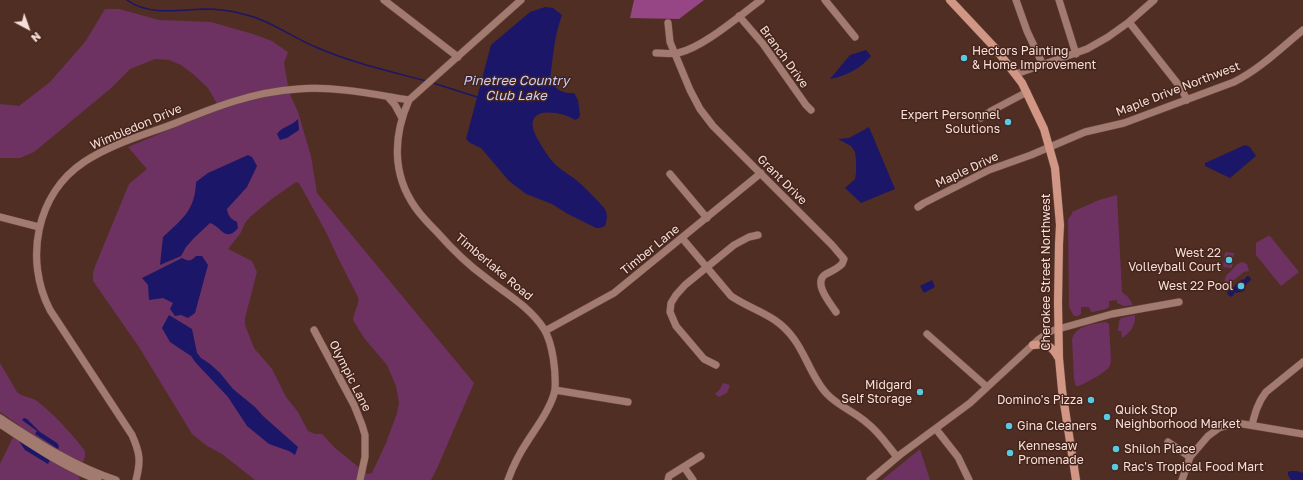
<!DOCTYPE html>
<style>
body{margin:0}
#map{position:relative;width:1303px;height:480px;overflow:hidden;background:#512e24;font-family:"Golos Text",sans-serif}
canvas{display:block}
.north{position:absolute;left:8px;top:8px;width:40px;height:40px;-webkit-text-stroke:3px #45241b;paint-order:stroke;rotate:139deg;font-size:11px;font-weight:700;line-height:16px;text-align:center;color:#f6dfd8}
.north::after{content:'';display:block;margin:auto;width:14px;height:18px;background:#f6dfd8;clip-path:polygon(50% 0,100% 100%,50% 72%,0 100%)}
</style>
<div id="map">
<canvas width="1303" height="480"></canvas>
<div class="north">N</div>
</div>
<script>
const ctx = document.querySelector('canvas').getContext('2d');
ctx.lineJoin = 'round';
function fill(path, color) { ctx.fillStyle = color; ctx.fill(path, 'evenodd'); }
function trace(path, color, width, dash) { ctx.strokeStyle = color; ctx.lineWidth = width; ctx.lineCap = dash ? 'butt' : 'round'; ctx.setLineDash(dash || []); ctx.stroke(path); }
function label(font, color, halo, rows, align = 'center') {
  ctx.font = font + ' "Golos Text",sans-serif'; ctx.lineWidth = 3; ctx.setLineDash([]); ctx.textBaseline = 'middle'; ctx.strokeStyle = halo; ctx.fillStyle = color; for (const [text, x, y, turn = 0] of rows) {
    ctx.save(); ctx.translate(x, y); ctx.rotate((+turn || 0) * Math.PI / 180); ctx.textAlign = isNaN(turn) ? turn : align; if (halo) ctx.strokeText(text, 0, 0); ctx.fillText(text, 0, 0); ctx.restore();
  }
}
const green = new Path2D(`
 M 105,9 L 119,9 L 159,20 L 211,22 L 253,34 L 272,41 L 288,52 L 284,63 L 289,92 L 298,112 L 311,156 L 317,193 L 474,383 L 438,466 L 431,480 L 255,480 L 222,454 L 207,446 L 192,434 L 139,347 L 93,281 L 93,273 L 96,264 L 129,184 L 147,169 L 128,147 L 216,110 L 216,102 L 208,88 L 193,74 L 181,65 L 169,60 L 155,59 L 130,69 L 110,89 L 34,152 L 20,158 L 0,158 L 0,104 L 19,106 L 50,82 L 85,42 ZM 296,182 L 299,183 L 327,234 L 338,258 L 358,297 C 360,305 353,312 353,320 L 364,338 L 387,365 L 396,386 L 399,403 L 397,413 L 386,443 L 372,473 L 367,474 L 335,448 L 322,434 L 315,434 L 308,431 L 298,412 L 286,397 L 272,369 L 254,348 L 245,325 L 245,318 L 257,272 L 252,261 L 228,249 L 240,234 L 245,223 L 251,216 L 273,198 Z
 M 1117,195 L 1122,292 L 1128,297 L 1133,305 L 1124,306 L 1117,303 L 1117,300 L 1109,301 L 1109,307 L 1106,309 L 1093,312 L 1091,312 L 1089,307 L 1081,307 L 1081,314 L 1078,316 L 1074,316 L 1069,307 L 1068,219 L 1072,214 L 1072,212 L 1099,200 Z
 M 1268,236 L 1270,236 L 1299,272 L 1281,286 L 1256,255 L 1256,243 Z
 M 1225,252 L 1234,253 L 1232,268 L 1223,267 Z
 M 1242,262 L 1247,264 L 1249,271 L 1244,272 L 1225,287 C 1223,272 1230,275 1236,265 Z
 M 1135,315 C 1136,325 1130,333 1122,338 L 1121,331 L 1118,331 L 1119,321 L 1121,318 Z
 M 1106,322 L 1109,324 L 1111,360 C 1111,362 1110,366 1109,367 C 1106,372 1081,387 1076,386 L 1074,380 L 1072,339 C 1076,325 1094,324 1106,322 Z
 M 0,363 L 17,392 C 22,397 31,397 37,401 C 55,415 71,433 85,451 C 87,462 76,467 80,480 L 0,480 L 0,464 L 19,425 L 0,412 Z
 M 723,383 L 730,385 L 727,393 L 719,397 L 715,394 L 720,389 Z
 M 920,449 L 930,480 L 882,480 Z`);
const forest = new Path2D(`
 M 634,0 L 704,0 L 679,19 L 630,18 Z`);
const water = new Path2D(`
 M 545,7 L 553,8 L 562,15 C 554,37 553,57 550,80 C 555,89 563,94 574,93 L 578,100 L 580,115 L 579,118 L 575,120 C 561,111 523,105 535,134 C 540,144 549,159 558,167 C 563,171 569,175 575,179 C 586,188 596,199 605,209 C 608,216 607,220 605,226 L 600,228 L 596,228 L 566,213 L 552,204 L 526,194 L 509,181 L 481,148 L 470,143 L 466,139 L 491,45 L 530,12 Z
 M 866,50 L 871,56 C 860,69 846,76 830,79 L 850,55 Z
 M 298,119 L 299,130 L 287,138 L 280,140 L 277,134 C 281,127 292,126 298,119 Z
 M 869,127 L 895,189 L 861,203 L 845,188 L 855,179 L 856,173 L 856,160 L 855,152 L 851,146 L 838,139 L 849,138 Z
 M 1245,145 L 1250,147 L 1256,156 L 1230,178 L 1205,166 L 1205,163 Z
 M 248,155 L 252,157 L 257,166 L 247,187 L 227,209 C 228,216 231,219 237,222 L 238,228 C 225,243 222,227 210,223 L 194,238 L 186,247 L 181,256 L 160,265 L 163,237 C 182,219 195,211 196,182 L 208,173 Z
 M 196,256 L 202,256 L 208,265 L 195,313 L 188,318 L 181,315 L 175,316 L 170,309 L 173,303 L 163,298 L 149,300 L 148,285 L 142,278 L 182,258 C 189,262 191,261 196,256 Z
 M 1247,276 L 1250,277 L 1251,280 L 1247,283 L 1244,291 L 1236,293 L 1235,292 L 1232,297 L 1228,295 L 1227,293 L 1230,288 L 1231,289 L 1233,287 L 1234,287 L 1237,283 L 1243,279 L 1244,280 Z
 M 932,280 L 935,287 L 924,293 L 920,286 Z
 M 169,315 L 192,329 L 197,353 L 201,358 L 210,364 L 220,373 L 233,389 L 255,407 L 263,416 L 298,447 L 295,455 L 289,451 L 269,444 L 247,426 L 228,397 L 196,363 L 191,356 L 170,342 L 162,328 Z
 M 24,418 L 27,419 L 40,432 L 57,443 L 59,446 L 58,449 L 35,434 L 37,431 L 22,420 Z
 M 19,441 L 50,460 L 48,464 L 25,450 Z
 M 1290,471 L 1297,471 L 1303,473 L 1303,480 L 1291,480 L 1288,475 L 1288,472 Z`);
const stream = new Path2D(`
 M 127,0 C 148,16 180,10 204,9 C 216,9 232,11 243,14 C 270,20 293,38 318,48 C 353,63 389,71 426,81
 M 433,83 L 477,97`);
const minor = new Path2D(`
 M 384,0 L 458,57
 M 825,0 L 855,37
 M 1016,0 L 1027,31 L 1043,65
 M 1059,0 L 1076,54
 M 739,16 L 763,44 L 806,105 L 811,110
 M 1129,22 L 1181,88 L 1187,100
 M 668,23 L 670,42 L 690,90 L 700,109 L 713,126 L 832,245 L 844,259 L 842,264 C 837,269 832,271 826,274 C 812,282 830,303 836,312
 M 656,53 C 663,53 671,54 678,53 C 704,47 739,16 761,0
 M 1016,74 L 1087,49 L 1108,37 L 1129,22 L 1154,0
 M 388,97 L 395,105 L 402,118
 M 981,118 L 991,111 L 1027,92
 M 670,174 L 707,218
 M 918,207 L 924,203 L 989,170 L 1031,155 L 1085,132 L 1124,123 L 1234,82 C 1260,69 1281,48 1303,30
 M 0,217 L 39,227
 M 682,238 L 731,296 C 755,312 776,314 794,339 C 806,355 813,380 827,394 C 838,406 855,412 867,423 C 879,432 888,446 897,457
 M 314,330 L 354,405 L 362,425 L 365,435 L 365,457 L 360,480
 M 545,331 L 614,293 L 761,173
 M 927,334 L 987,387
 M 716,365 L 704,359 L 676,326 L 670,312 L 671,303 L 676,295 L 685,285 L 734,245 L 749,237 L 758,235
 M 555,390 L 628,402
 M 0,418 C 37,442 73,466 116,480
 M 0,424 C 32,445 62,466 98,480
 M 1252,425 C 1255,413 1258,402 1266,392 L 1303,362
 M 936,429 L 958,457 L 969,480
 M 1168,442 L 1190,457
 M 684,467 L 693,480
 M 136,480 C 141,461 140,453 132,435 L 50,310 C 24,260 36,194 84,162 C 111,144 144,135 173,124 C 215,107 252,92 298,89 C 335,86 372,94 409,100
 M 508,480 C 513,466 519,454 527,442 C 536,428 553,405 555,389 C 556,372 553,344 544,329 C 529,306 506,294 485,277 C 467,264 452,249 437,232 C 429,224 421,216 415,207 C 392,174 393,136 409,100 L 521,0
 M 668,480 L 669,476 L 701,456
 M 870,480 L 901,454 L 970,403 L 1038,340 L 1051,331 L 1112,314 L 1179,302
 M 1182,480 L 1190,457 L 1208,436 L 1219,428 L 1237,423 L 1303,434`);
const major = new Path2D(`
 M 950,0 L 995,48 L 1022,83 L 1044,129 L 1055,168 L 1060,225 L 1059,244 L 1058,302 L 1059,358 L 1062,390 L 1076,480
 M 1033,345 C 1046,343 1052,346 1058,357`);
const markers = [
 [964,58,4,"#58c9e3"],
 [1008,122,4,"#58c9e3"],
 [1229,260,4,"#58c9e3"],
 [1241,286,4,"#58c9e3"],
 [920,392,4,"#58c9e3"],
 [1091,400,4,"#58c9e3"],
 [1107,417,4,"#58c9e3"],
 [1009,426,4,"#58c9e3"],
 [1116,449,4,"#58c9e3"],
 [1010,453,4,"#58c9e3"],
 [1115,467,4,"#58c9e3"]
];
const poiNames = [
 ["Hectors Painting",972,51],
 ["& Home Improvement",972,65],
 ["Expert Personnel",1000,115,"right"],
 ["Solutions",1000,129,"right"],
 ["West 22",1221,253,"right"],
 ["Volleyball Court",1221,267,"right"],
 ["West 22 Pool",1233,286,"right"],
 ["Midgard",912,385,"right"],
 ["Self Storage",912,399,"right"],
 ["Domino's Pizza",1083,400,"right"],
 ["Quick Stop",1115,410],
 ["Neighborhood Market",1115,424],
 ["Gina Cleaners",1017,426],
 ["Kennesaw",1018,446],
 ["Promenade",1018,460],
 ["Shiloh Place",1124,449],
 ["Rac's Tropical Food Mart",1123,467]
];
const streetNames = [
 ["Branch Drive",784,57,54],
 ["Maple Drive Northwest",1178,89,-21],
 ["Wimbledon Drive",136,127,-23],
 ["Maple Drive",967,170,-25],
 ["Grant Drive",782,180,45],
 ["Timber Lane",650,250,-39],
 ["Timberlake Road",494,267,40],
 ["Cherokee Street Northwest",1046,272,-90],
 ["Olympic Lane",350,376,63]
];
const waterNames = [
 ["Pinetree Country",516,81],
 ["Club Lake",516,96]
];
fill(green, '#6d3261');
fill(forest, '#964585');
fill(water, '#1b1667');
trace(stream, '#1b1667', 1.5);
trace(minor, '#674a41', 8);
trace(major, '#674a41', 9);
trace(minor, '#a37a6f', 7);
trace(major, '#d29685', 8);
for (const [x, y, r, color] of markers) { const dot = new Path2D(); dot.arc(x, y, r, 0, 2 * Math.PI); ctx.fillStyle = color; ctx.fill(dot); trace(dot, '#45241b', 1.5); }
label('12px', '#f6dfd8', '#45241b', poiNames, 'left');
label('12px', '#f6dfd8', '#45241b', streetNames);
label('italic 13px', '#c5cffe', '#45241b', waterNames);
</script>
